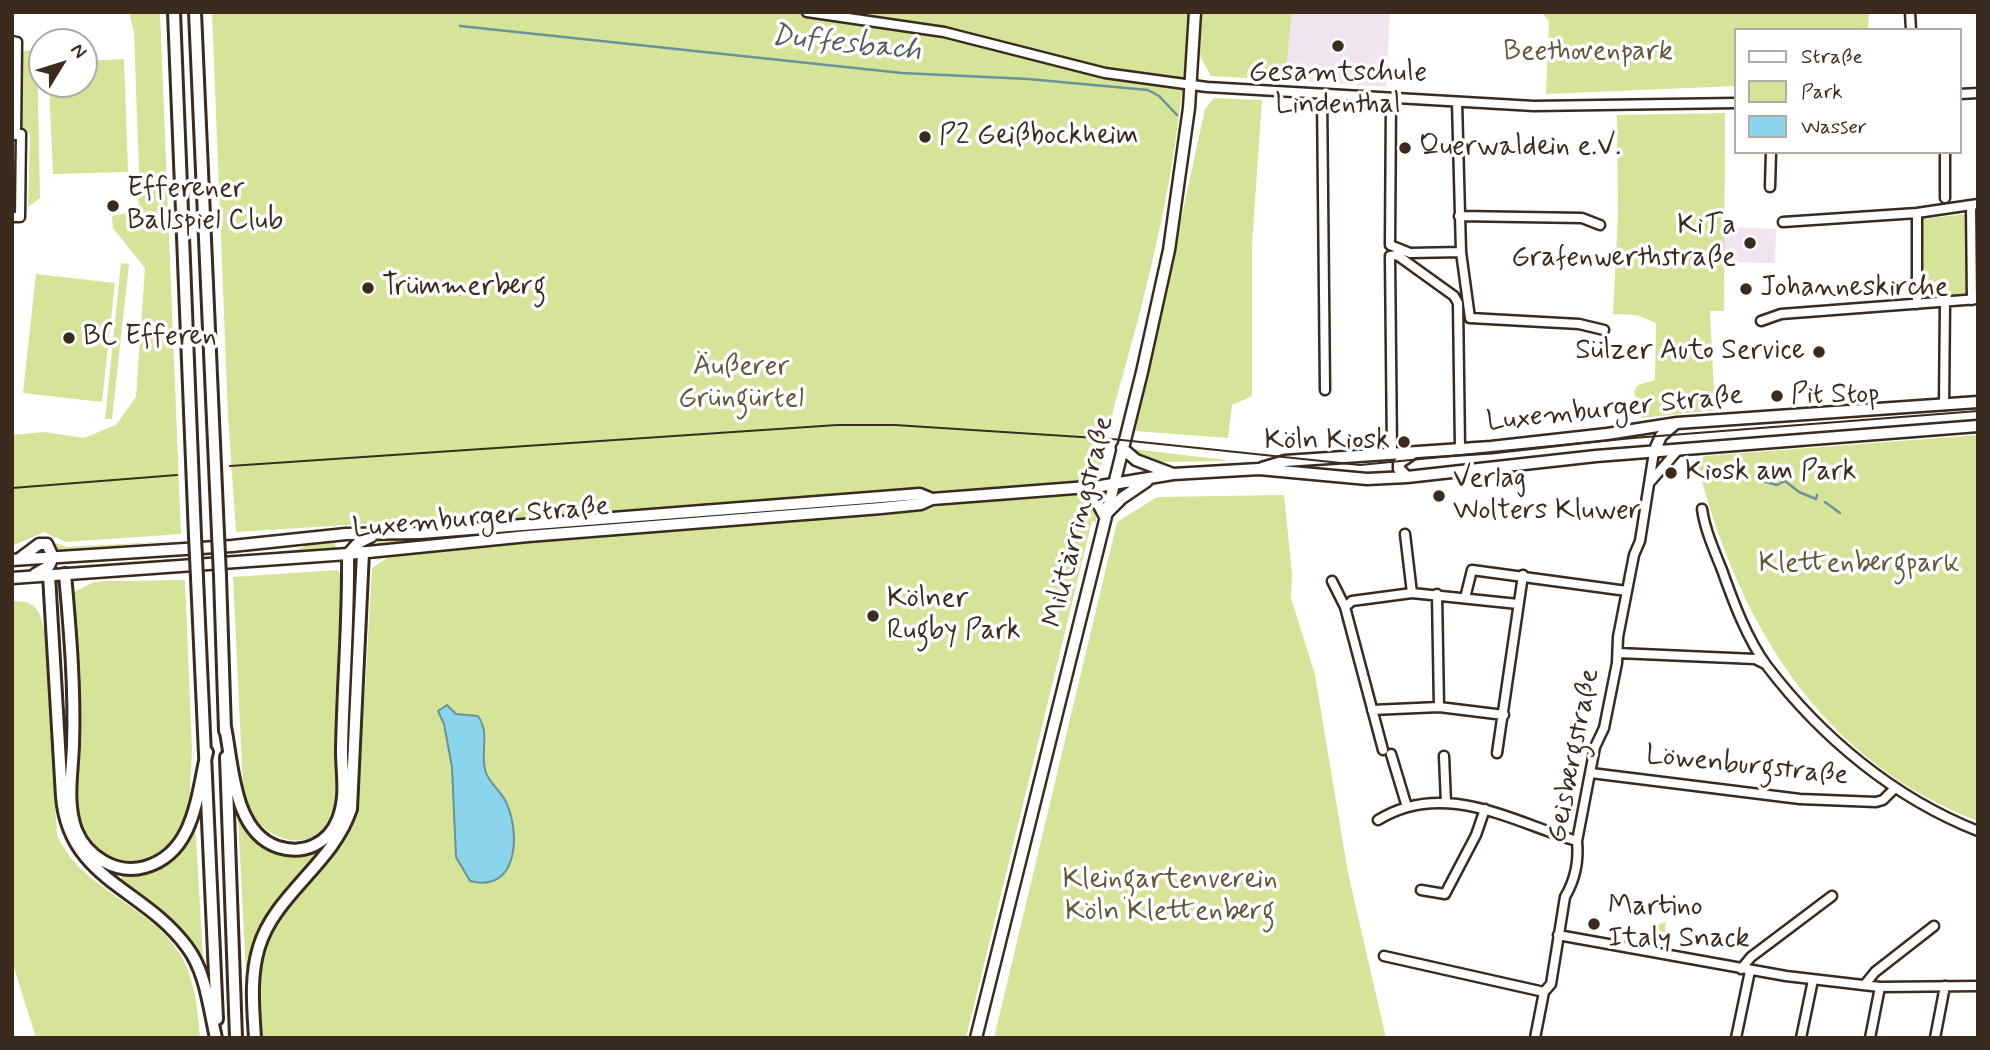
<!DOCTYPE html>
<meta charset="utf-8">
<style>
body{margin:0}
#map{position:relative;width:1990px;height:1050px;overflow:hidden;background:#fff;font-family:Mynerve,sans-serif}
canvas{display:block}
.frame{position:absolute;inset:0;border:14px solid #3b2a1e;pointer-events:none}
.legend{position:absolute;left:1734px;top:28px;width:228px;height:126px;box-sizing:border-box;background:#fff;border:2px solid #b1aaa5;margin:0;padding:9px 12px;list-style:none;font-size:21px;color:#3b2a1e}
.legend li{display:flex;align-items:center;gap:14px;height:35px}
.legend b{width:35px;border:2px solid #b1aaa5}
.north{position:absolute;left:28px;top:28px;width:70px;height:70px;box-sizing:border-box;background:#fff;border:2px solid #b1aaa5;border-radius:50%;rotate:52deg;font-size:19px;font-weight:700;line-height:28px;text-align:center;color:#3b2a1e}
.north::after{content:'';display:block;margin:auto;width:24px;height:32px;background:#3b2a1e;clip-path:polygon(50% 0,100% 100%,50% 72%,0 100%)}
</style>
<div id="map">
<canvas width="1990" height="1050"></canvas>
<div class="frame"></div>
<ul class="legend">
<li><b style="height:9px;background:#fff"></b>Straße</li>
<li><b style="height:19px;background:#d5e498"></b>Park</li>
<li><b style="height:19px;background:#8bd5ec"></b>Wasser</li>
</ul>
<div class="north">N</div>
</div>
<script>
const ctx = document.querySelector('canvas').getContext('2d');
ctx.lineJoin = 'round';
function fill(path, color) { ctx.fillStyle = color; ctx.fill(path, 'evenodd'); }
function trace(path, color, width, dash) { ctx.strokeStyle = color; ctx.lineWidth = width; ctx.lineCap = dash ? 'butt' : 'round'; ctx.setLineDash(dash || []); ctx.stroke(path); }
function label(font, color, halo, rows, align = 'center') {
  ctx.font = font + ' Mynerve,sans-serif'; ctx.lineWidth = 7; ctx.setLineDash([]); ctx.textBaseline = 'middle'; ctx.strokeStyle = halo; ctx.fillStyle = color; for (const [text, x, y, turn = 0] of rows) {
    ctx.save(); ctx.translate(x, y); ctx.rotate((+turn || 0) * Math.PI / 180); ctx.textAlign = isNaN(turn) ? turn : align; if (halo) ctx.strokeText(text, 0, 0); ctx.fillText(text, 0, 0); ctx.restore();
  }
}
const built = new Path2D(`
 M 1292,12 L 1390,12 L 1386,87 L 1285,80 Z
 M 1724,227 L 1776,229 L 1775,263 L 1723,262 Z`);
const green = new Path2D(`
 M 129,12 L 160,12 L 181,534 L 66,542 L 44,532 L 12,546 L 12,435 L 44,432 L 84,438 L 116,425 L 136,397 L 145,268 L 113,228 L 112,216 L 140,210 L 135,185 L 139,171 L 134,32 Z
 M 212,12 L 1188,12 C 1184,112 1166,211 1141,308 C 1126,368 1094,462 1096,522 L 1092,521 L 966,1038 L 261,1038 C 260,1007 253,970 266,941 C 287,892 340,865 358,814 L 372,568 L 390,556 L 375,561 L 398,544 L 378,546 L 377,540 L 398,540 L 396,527 L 291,533 L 396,525 L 396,522 L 236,532 L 228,415 Z
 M 1202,12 L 1292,12 L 1285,80 L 1211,76 L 1200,56 Z
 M 1541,12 L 1869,12 L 1868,30 L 1736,30 L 1736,86 L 1546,94 L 1549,21 Z
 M 37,49 L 40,198 L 28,207 L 30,134 L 20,129 L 21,56 L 25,51 Z
 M 124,59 L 128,172 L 53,174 L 49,84 L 84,84 L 84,61 Z
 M 1214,98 L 1262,100 L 1252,244 L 1252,396 L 1232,405 L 1228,438 L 1135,431 L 1205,109 Z
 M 1725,113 L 1724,311 L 1710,311 L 1715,410 L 1642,418 L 1634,392 L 1638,385 L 1655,380 L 1656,323 L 1637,315 L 1613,314 L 1618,215 L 1617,115 Z
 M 1966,214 L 1967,293 L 1924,297 L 1923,219 Z
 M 121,263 L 129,264 L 112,419 L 105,419 Z
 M 36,274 L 115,283 L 102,402 L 23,393 Z
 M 1978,435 L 1978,821 C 1820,761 1739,623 1698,467 L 1704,456 Z
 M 1133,449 L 1226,460 L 1226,461 L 1158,462 L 1148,460 Z
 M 1284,495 L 1292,574 L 1291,598 L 1315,675 L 1348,873 L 1386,1038 L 994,1038 L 1117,522 L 1157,497 Z
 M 42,538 L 67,547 L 177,541 L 57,550 C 43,530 30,549 12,553 Z
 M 319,541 L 335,541 L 336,549 L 244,556 L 298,549 Z
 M 170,559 L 170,561 L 75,566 L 80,565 Z
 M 338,570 L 343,576 L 338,798 C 333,808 330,819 323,828 C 306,850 273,840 257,821 C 249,811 246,798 243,786 L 233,577 Z
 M 185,580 L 192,750 L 189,809 L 170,845 L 153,857 L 130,862 L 119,861 L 97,849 L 81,829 L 77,813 L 76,764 L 80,730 L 74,592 L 94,582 L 107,581 Z
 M 12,601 C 37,600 40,611 45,633 L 57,835 C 82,891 150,904 180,954 C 195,979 198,1010 200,1038 L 36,1038 L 12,961 Z
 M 238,817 C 242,820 244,825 248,830 C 264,852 288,859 314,852 L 317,859 L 260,930 L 249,973 L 246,973 Z
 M 195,820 L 203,958 L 199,959 L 120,882 L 123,875 C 162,877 180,852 195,820 Z
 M 1666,922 L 1663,945 L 1653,943 L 1657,925 Z`);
const water = new Path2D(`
 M 447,705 L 456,714 L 478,716 C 491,735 479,753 486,773 C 490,783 500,791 505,800 C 521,831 519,894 470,881 L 456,857 L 452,767 L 444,724 L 438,711 Z`);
const stream = new Path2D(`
 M 460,26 L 902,73 L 1028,79 L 1148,90 L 1159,96 L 1177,115
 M 1759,480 L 1777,485 L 1785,481 L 1799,492
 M 1799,492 L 1816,499 L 1817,495
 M 1825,502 L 1840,513`);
const minor = new Path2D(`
 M 807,12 L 944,32 L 1105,73 L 1207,87 L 1534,106 L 1736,103
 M 1910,12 L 1911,30
 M 12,41 L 17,42 L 16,135
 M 1322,94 L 1325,390
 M 1960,94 L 1978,93
 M 1391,99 L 1390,245 L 1410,253 L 1461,252
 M 1457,102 L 1461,252 L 1470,318 L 1579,324 L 1604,330
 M 12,135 L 21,134 L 20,217 L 12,217
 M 1945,152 L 1945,198
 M 1770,187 L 1771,152
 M 1971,205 L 1972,300
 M 1917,213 L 1917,304
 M 1459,216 L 1582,218 L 1600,225
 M 1783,222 L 1917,213 L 1978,204
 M 1761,321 L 1781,314 L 1978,299
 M 1944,405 L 1945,303
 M 1392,453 L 1390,256 L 1397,255 L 1454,296 L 1458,303 L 1460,448
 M 1651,481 L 1678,450
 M 1702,509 C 1705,530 1714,550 1722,570 C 1733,601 1747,639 1767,666 C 1821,737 1894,798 1978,831
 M 1405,534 L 1412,593
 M 1332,581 L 1345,607
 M 1437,594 L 1439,707
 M 1465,598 L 1472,570 L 1627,591
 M 1345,607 L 1352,601 L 1412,593 L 1518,604
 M 1345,607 L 1383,750
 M 1618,653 L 1755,659 L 1765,664
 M 1372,710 L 1439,707 L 1504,715
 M 1497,753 L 1523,575
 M 1391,754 L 1407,807
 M 1444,756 L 1446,803
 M 1591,773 L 1800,799 L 1876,802 L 1883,800 L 1894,789
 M 1378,820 C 1444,779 1513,822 1577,841
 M 1421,890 L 1445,894 L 1476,835 L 1485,809
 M 1558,935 L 1786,976 L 1880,987 L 1978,986
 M 1384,956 L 1544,992
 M 1741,969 L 1751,957 L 1832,896
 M 1866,983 L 1875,972 L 1934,926
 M 1535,1038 L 1544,992 L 1551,984 L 1565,897 C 1575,880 1579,861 1577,841 L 1595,747 L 1604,728 L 1617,663 L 1618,637 L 1634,555 L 1640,541 L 1654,452
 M 1736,1038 L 1750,971
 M 1801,1038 L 1813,980
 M 1870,1038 L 1880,987
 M 1935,1038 L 1945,986`);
const major = new Path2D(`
 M 1122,448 L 1136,460 L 1173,474
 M 1654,452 L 1661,436 L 1676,423
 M 1262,468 L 1285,461 L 1491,447 L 1607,434 L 1677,423 L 1978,402
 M 1407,477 L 1399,469 L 1399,463 L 1412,454
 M 1080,488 L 1096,500 L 1104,515
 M 1105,515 L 1122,498 L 1147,481
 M 348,554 L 358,543 L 372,536
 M 19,559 L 39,544 L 47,544 L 53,557 L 49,566 L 35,574
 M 12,560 L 232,546 L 346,534 L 420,533 L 920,494 L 932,499
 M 12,578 L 348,554 L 528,536 L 881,508 L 921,504 L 932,499 L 1101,486 L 1173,474 L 1259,469 L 1367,479 L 1407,477 L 1596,456 L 1978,426
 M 976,1038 L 1142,372 L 1169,250 L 1189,108 L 1195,12`);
const highway = new Path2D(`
 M 174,12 L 195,536
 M 195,12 L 218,534
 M 65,574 C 70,630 75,689 73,745 C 72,774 66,802 76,830 C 87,857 117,875 145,867 C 195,853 197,794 207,752
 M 49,575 L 62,797 C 69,880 144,888 187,947 C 206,972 209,1008 216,1038
 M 220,576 L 225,731
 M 197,578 L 217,1019
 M 225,727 C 233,765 233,832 278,847 C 304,855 328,844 338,819 C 347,796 342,775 342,751 C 343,685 349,620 348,554
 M 226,757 L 236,1038
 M 255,1038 C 253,1007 250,976 259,947 C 275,894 333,864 351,809 L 363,552`);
const tram = new Path2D(`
 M 230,466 L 837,425 L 895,425 L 1112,439 L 1360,465 L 1633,438 L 1978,411
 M 12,488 L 177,475`);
const highwayBridge = new Path2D(`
 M 218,534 L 220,576
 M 195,536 L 197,578`);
const markers = [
 [1338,46,7,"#3b2a1e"],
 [925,137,7,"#3b2a1e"],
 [1405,148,7,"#3b2a1e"],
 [113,206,7,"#3b2a1e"],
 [1750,243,7,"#3b2a1e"],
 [368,288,7,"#3b2a1e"],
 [1746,289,7,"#3b2a1e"],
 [69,338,7,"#3b2a1e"],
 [1819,352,7,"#3b2a1e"],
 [1777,396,7,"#3b2a1e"],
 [1404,442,7,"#3b2a1e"],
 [1671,473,7,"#3b2a1e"],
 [1439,496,7,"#3b2a1e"],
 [873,616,7,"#3b2a1e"],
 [1594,924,7,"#3b2a1e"]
];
const parkNames = [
 ["Beethovenpark",1588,53],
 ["Äußerer",741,368],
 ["Grüngürtel",741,400],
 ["Klettenbergpark",1859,565],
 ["Kleingartenverein",1170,881],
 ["Köln Klettenberg",1170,913]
];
const poiNames = [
 ["Gesamtschule",1338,74,"center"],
 ["Lindenthal",1338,106,"center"],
 ["P2 Geißbockheim",939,137],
 ["Querwaldein e.V.",1419,148],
 ["Efferener",127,190],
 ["Ballspiel Club",127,222],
 ["KiTa",1736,227,"right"],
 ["Grafenwerthstraße",1736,259,"right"],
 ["Trümmerberg",382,288],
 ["Johanneskirche",1760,289],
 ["BC Efferen",83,338],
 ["Sülzer Auto Service",1805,352,"right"],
 ["Pit Stop",1791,396],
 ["Köln Kiosk",1390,442,"right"],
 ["Kiosk am Park",1685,473],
 ["Verlag",1453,480],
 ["Wolters Kluwer",1453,512],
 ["Kölner",887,600],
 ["Rugby Park",887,632],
 ["Martino",1608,908],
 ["Italy Snack",1608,940]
];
const streetNames = [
 ["Luxemburger Straße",1615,410,-6],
 ["Luxemburger Straße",481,519,-5],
 ["Militärringstraße",1080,522,-76],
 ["Geisbergstraße",1575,756,-79],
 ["Löwenburgstraße",1747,767,6]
];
const waterNames = [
 ["Duffesbach",846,45,6]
];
fill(built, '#f2e4ee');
fill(green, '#d5e498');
fill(water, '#8bd5ec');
trace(water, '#6b919a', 2);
trace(stream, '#6b919a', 2.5);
trace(minor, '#3b2a1e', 13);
trace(major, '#3b2a1e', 15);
trace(highway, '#3b2a1e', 16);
trace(minor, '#fff', 8);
trace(major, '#fff', 10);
trace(highway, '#fff', 10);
trace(tram, '#3b2a1e', 2);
trace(highwayBridge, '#3b2a1e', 16, []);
trace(highwayBridge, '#fff', 10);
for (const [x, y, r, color] of markers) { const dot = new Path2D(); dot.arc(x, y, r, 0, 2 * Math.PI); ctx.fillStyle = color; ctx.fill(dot); trace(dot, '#fff', 2.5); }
label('28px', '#62583c', '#fff', parkNames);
label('28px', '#3b2a1e', '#fff', poiNames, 'left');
label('28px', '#3b2a1e', '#fff', streetNames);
label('italic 30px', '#535d5c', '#fff', waterNames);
</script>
